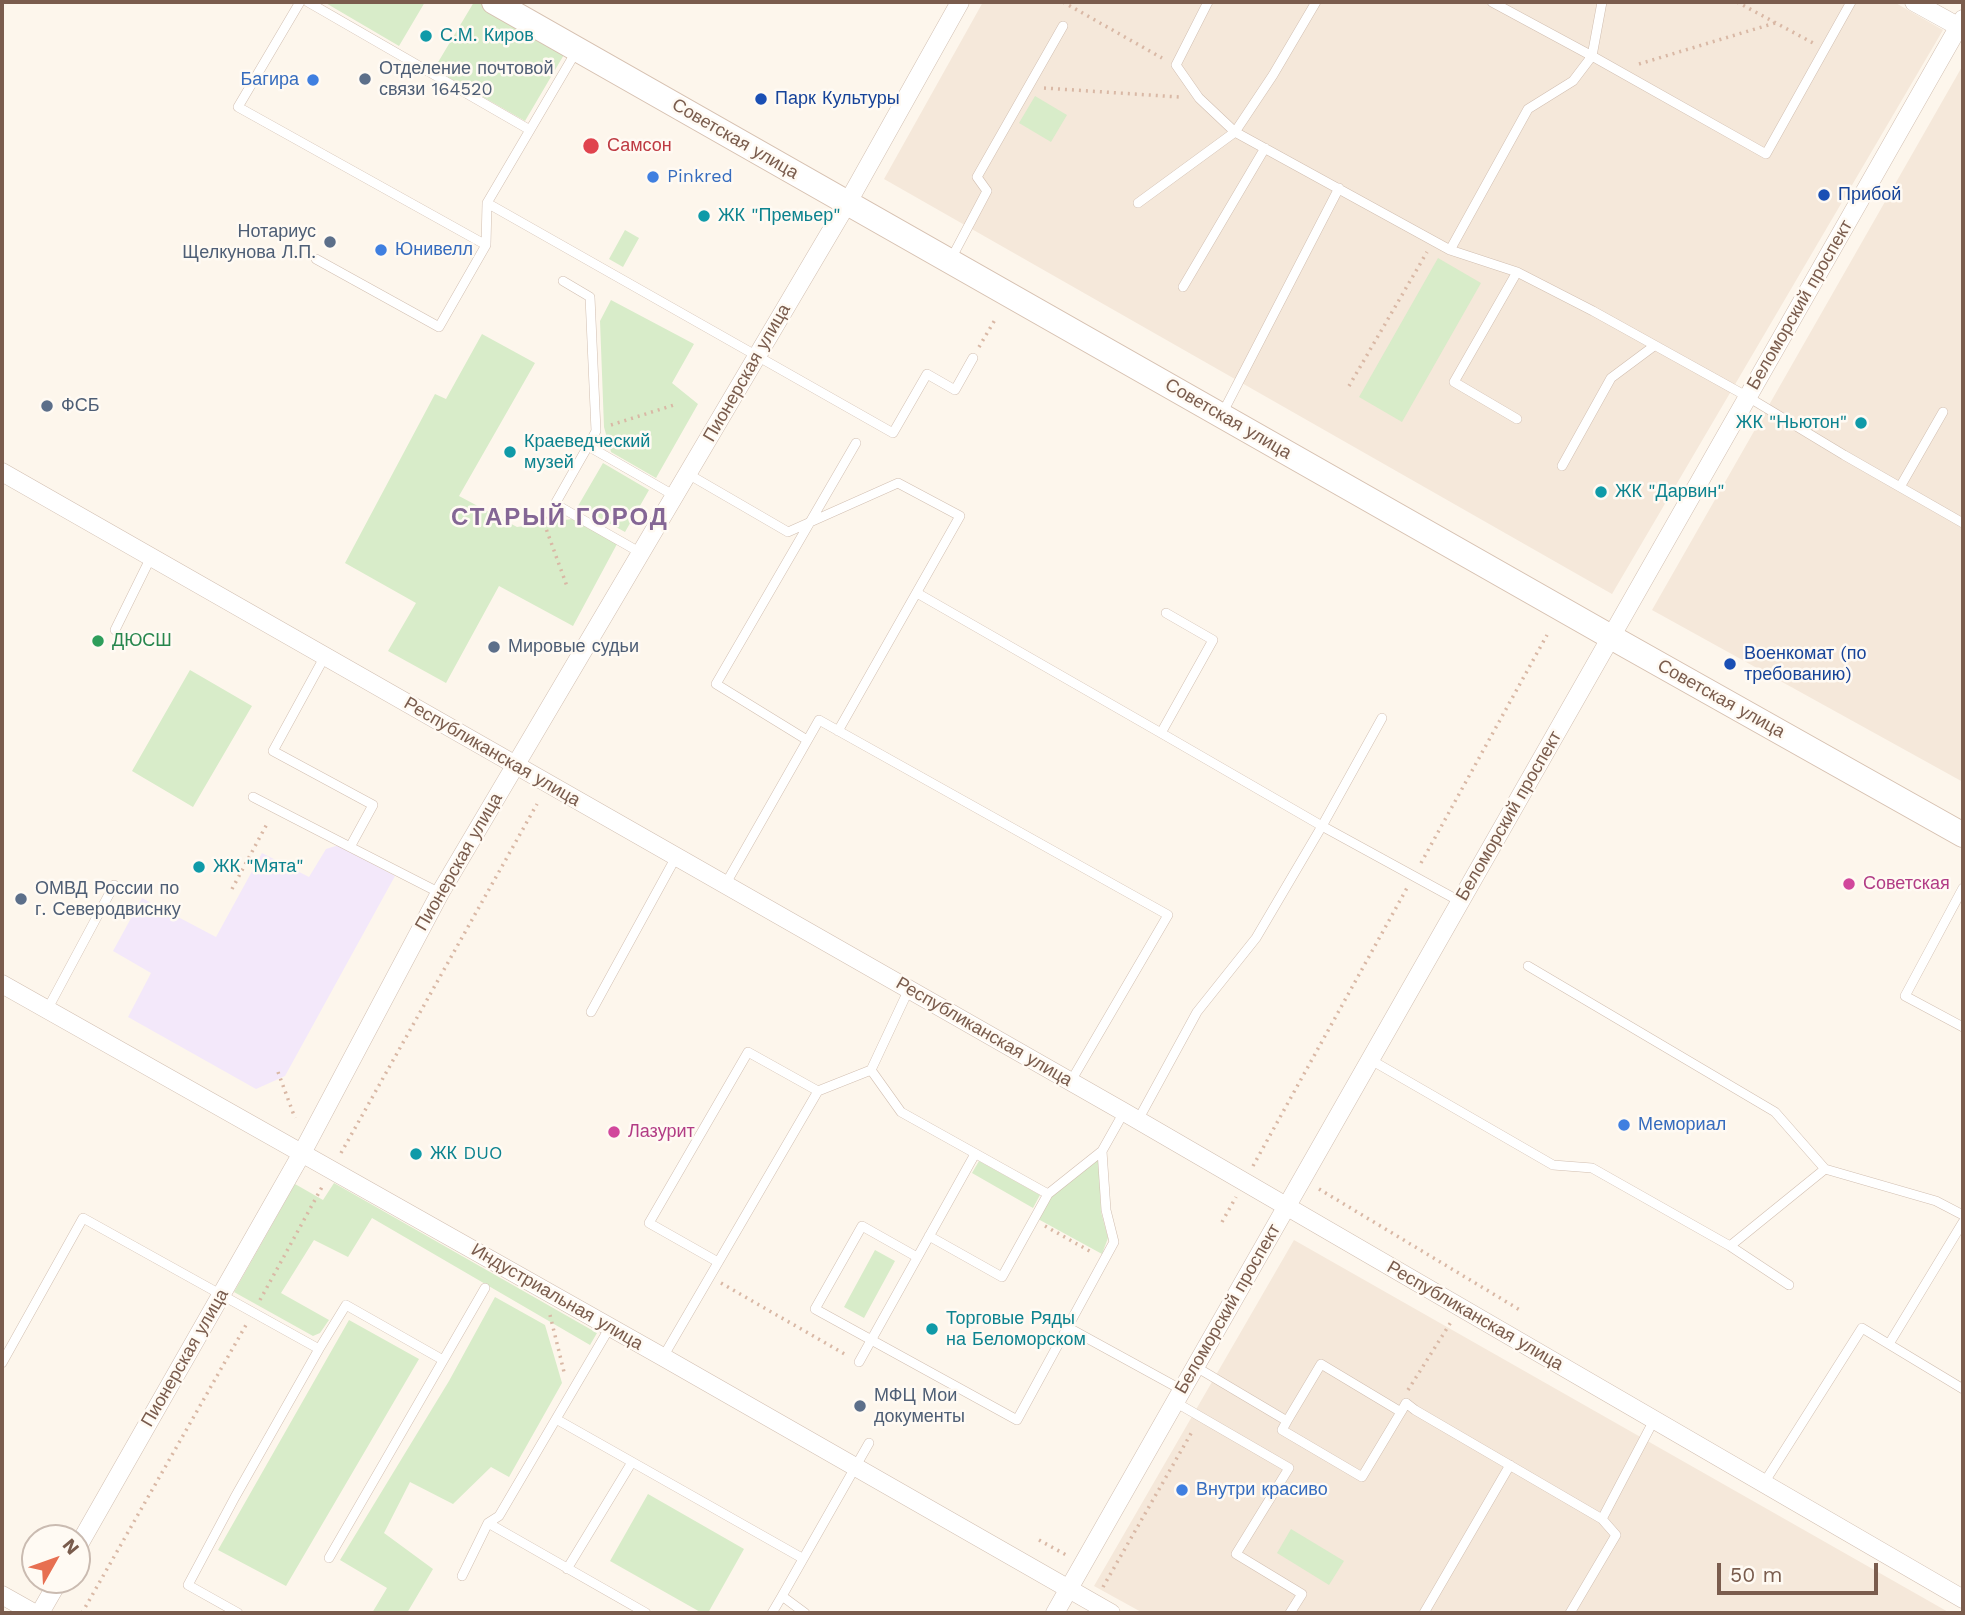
<!DOCTYPE html>
<meta charset="utf-8">
<style>
body{margin:0}
#map{position:relative;width:1965px;height:1615px;overflow:hidden;background:#fdf6ec;font-family:"Work Sans",sans-serif}
canvas{display:block}
.frame{position:absolute;inset:0;border:4px solid #7a5c4d;pointer-events:none}
.north{position:absolute;left:21px;top:1524px;width:70px;height:70px;box-sizing:border-box;background:#fffaf3;border:2px solid #cabbb1;border-radius:50%;rotate:50deg;font-size:19px;font-weight:700;line-height:28px;text-align:center;color:#7a5c4d}
.north::after{content:'';display:block;margin:auto;width:24px;height:32px;background:#e76f51;clip-path:polygon(50% 0,100% 100%,50% 72%,0 100%)}
.scale{position:absolute;left:1717px;top:1563px;width:161px;height:32px;box-sizing:border-box;border:4px solid #7a5c4d;border-top:0;padding-left:9px;font-size:21px;line-height:24px;white-space:nowrap;color:#7a5c4d;-webkit-text-stroke:5px #fffaf3;paint-order:stroke}
</style>
<div id="map">
<canvas width="1965" height="1615"></canvas>
<div class="frame"></div>
<div class="north">N</div>
<div class="scale">50 m</div>
</div>
<script>
const ctx = document.querySelector('canvas').getContext('2d');
ctx.lineJoin = 'round';
function fill(path, color) { ctx.fillStyle = color; ctx.fill(path, 'evenodd'); }
function trace(path, color, width, dash) { ctx.strokeStyle = color; ctx.lineWidth = width; ctx.lineCap = dash ? 'butt' : 'round'; ctx.setLineDash(dash || []); ctx.stroke(path); }
function label(font, color, halo, rows, align = 'center') {
  ctx.font = font + ' "Work Sans",sans-serif'; ctx.lineWidth = 5; ctx.setLineDash([]); ctx.textBaseline = 'middle'; ctx.strokeStyle = halo; ctx.fillStyle = color; for (const [text, x, y, turn = 0] of rows) {
    ctx.save(); ctx.translate(x, y); ctx.rotate((+turn || 0) * Math.PI / 180); ctx.textAlign = isNaN(turn) ? turn : align; if (halo) ctx.strokeText(text, 0, 0); ctx.fillText(text, 0, 0); ctx.restore();
  }
}
const residential = new Path2D(`
 M 983,2 L 1894,2 L 1943,30 L 1612,594 L 884,179 Z
 M 1963,65 L 1963,782 L 1652,610 Z
 M 1294,1240 L 1950,1613 L 1143,1613 L 1094,1586 Z`);
const education = new Path2D(`
 M 339,845 L 395,876 L 285,1076 L 256,1089 L 128,1017 L 151,973 L 113,951 L 142,898 L 216,937 L 262,853 L 309,877 L 326,849 Z`);
const green = new Path2D(`
 M 324,2 L 425,2 L 399,46 Z
 M 474,2 L 478,2 L 565,53 L 525,121 L 434,69 Z
 M 1035,96 L 1067,115 L 1051,142 L 1019,123 Z
 M 625,230 L 639,238 L 623,267 L 609,259 Z
 M 1438,258 L 1481,283 L 1402,422 L 1359,397 Z
 M 611,300 L 694,344 L 672,383 L 698,404 L 656,478 L 611,452 L 604,427 L 600,321 Z
 M 482,334 L 535,363 L 459,496 L 517,527 L 572,519 L 617,544 L 573,626 L 499,586 L 446,683 L 388,651 L 416,603 L 345,563 L 435,394 L 446,399 Z
 M 603,463 L 649,490 L 625,532 L 578,506 Z
 M 190,670 L 252,706 L 193,807 L 132,771 Z
 M 1099,1157 L 1101,1212 L 1108,1238 L 1102,1254 L 1038,1219 L 1051,1196 Z
 M 979,1161 L 1040,1195 L 1033,1208 L 972,1173 Z
 M 334,1183 L 597,1333 L 590,1345 L 372,1218 L 348,1257 L 314,1240 L 281,1293 L 329,1320 L 320,1333 L 313,1336 L 234,1292 L 295,1184 L 323,1200 Z
 M 875,1250 L 895,1261 L 864,1318 L 844,1307 Z
 M 495,1297 L 545,1325 L 562,1383 L 509,1477 L 491,1467 L 453,1504 L 410,1482 L 384,1533 L 433,1569 L 407,1613 L 372,1613 L 387,1588 L 340,1560 L 449,1381 Z
 M 349,1320 L 419,1359 L 286,1586 L 218,1550 Z
 M 648,1494 L 744,1549 L 708,1613 L 702,1613 L 610,1561 Z
 M 1291,1529 L 1344,1561 L 1329,1585 L 1277,1553 Z`);
const path = new Path2D(`
 M 1063,2 L 1162,58
 M 1737,2 L 1813,43
 M 1639,64 L 1775,23
 M 1044,88 L 1179,97
 M 979,347 L 996,318
 M 1349,386 L 1427,252
 M 611,425 L 674,405
 M 547,517 L 544,523 L 568,589
 M 1421,863 L 1547,635
 M 232,889 L 268,822
 M 278,1072 L 295,1118
 M 341,1153 L 537,804
 M 1253,1166 L 1407,888
 M 1319,1189 L 1520,1310
 M 1222,1222 L 1236,1197
 M 1045,1226 L 1093,1253
 M 721,1283 L 848,1356
 M 260,1300 L 322,1187
 M 550,1315 L 565,1376
 M 1408,1390 L 1451,1322
 M 1039,1540 L 1068,1556
 M 1103,1587 L 1193,1430
 M 82,1613 L 246,1325`);
const lane = new Path2D(`
 M 300,2 L 238,107 L 486,245 L 487,203 L 577,50
 M 308,2 L 530,130
 M 1316,2 L 1273,75 L 1235,132 L 1450,250 L 1517,272 L 1593,311 L 1748,397 L 1844,455 L 1963,523
 M 1492,2 L 1592,56 L 1766,154 L 1851,2
 M 487,203 L 893,433 L 927,374 L 955,390 L 973,358
 M 1138,203 L 1235,132 L 1199,98 L 1176,65 L 1208,2
 M 1450,250 L 1528,109 L 1573,81 L 1592,56 L 1602,2
 M 316,259 L 439,327 L 486,245
 M 951,259 L 987,191 L 977,177 L 1063,26
 M 563,281 L 590,297 L 596,431 L 588,446
 M 1183,287 L 1265,148
 M 1222,414 L 1339,188
 M 1517,419 L 1454,382 L 1517,272
 M 1562,466 L 1611,378 L 1654,346
 M 688,474 L 788,532 L 898,483 L 960,516 L 838,731
 M 1900,487 L 1943,412
 M 641,553 L 555,504 L 588,446 L 675,496
 M 917,593 L 1161,733
 M 1166,613 L 1213,640 L 1161,733 L 1322,826 L 1461,902
 M 115,630 L 151,557
 M 325,656 L 273,751 L 373,805 L 350,847 L 440,893
 M 807,740 L 716,684 L 856,443
 M 253,797 L 350,847
 M 725,885 L 819,720 L 1168,915 L 1071,1081
 M 1963,888 L 1905,996 L 1963,1027
 M 1528,966 L 1775,1112 L 1825,1169
 M 47,1010 L 114,885
 M 591,1012 L 676,857
 M 1371,1060 L 1553,1165 L 1592,1168 L 1730,1246 L 1789,1285
 M 871,1070 L 909,989
 M 1138,1120 L 1197,1012 L 1256,938 L 1322,826 L 1382,718
 M 929,1236 L 1002,1277 L 1048,1194
 M 1730,1246 L 1825,1169 L 1936,1201 L 1963,1215
 M 917,1257 L 862,1226 L 815,1309 L 1017,1420 L 1114,1242 L 1106,1210 L 1102,1151
 M 718,1262 L 649,1223 L 748,1052 L 818,1091
 M 1067,1327 L 1182,1390
 M 1889,1344 L 1963,1222
 M 663,1357 L 818,1091 L 871,1070 L 901,1112 L 1048,1194 L 1102,1151 L 1124,1112
 M 859,1362 L 975,1154
 M 2,1363 L 83,1218 L 319,1349 L 346,1305 L 443,1360
 M 1196,1367 L 1287,1421 L 1321,1364 L 1401,1412 L 1406,1403 L 1415,1410 L 1602,1519
 M 1175,1402 L 1289,1468 L 1236,1554 L 1302,1594 L 1290,1613
 M 556,1419 L 802,1558
 M 1287,1421 L 1282,1430 L 1362,1477 L 1401,1412
 M 1764,1483 L 1862,1328 L 1963,1389
 M 488,1523 L 646,1613
 M 329,1558 L 485,1288
 M 567,1569 L 632,1462
 M 462,1576 L 488,1523 L 499,1516 L 610,1327
 M 238,1613 L 188,1585 L 235,1497 L 319,1349
 M 772,1613 L 782,1596
 M 805,1613 L 782,1596 L 869,1443
 M 1424,1613 L 1510,1465
 M 1570,1613 L 1616,1535 L 1602,1519 L 1654,1420`);
const street = new Path2D(`
 M 1914,2 L 1963,29
 M 2,472 L 1124,1112 L 1963,1599
 M 2,984 L 663,1357 L 1111,1613
 M 77,1548 L 302,1153 L 440,893 L 848,202 L 960,2
 M 2,1595 L 34,1613
 M 40,1613 L 59,1580
 M 1055,1613 L 1963,19`);
const secondary = new Path2D(`
 M 494,2 L 1611,637 L 1963,835`);
const markers = [
 [426,36,7,"#0f9aa8"],
 [365,79,7,"#5c6f8a"],
 [313,80,7,"#3f7fe0"],
 [761,99,7,"#1a4fb4"],
 [591,146,9,"#e0444e"],
 [653,177,7,"#3f7fe0"],
 [1824,195,7,"#1a4fb4"],
 [704,216,7,"#0f9aa8"],
 [330,242,7,"#5c6f8a"],
 [381,250,7,"#3f7fe0"],
 [47,406,7,"#5c6f8a"],
 [1861,423,7,"#0f9aa8"],
 [510,452,7,"#0f9aa8"],
 [1601,492,7,"#0f9aa8"],
 [98,641,7,"#2e9e5b"],
 [494,647,7,"#5c6f8a"],
 [1730,664,7,"#1a4fb4"],
 [199,867,7,"#0f9aa8"],
 [1849,884,7,"#d1479c"],
 [21,899,7,"#5c6f8a"],
 [1624,1125,7,"#3f7fe0"],
 [614,1132,7,"#d1479c"],
 [416,1154,7,"#0f9aa8"],
 [932,1329,7,"#0f9aa8"],
 [860,1406,7,"#5c6f8a"],
 [1182,1490,7,"#3f7fe0"]
];
const cultureNames = [
 ["С.М. Киров",440,36],
 ["ЖК \"Премьер\"",718,216],
 ["ЖК \"Ньютон\"",1847,423,"right"],
 ["Краеведческий",524,442],
 ["музей",524,463],
 ["ЖК \"Дарвин\"",1615,492],
 ["ЖК \"Мята\"",213,867],
 ["ЖК DUO",430,1154],
 ["Торговые Ряды",946,1319],
 ["на Беломорском",946,1340]
];
const serviceNames = [
 ["Отделение почтовой",379,69],
 ["связи 164520",379,90],
 ["Нотариус",316,232,"right"],
 ["Щелкунова Л.П.",316,253,"right"],
 ["ФСБ",61,406],
 ["Мировые судьи",508,647],
 ["ОМВД России по",35,889],
 ["г. Северодвиснку",35,910],
 ["МФЦ Мои",874,1396],
 ["документы",874,1417]
];
const shopNames = [
 ["Багира",299,80,"right"],
 ["Pinkred",667,177],
 ["Юнивелл",395,250],
 ["Мемориал",1638,1125],
 ["Внутри красиво",1196,1490]
];
const transitNames = [
 ["Парк Культуры",775,99],
 ["Прибой",1838,195],
 ["Военкомат (по",1744,654],
 ["требованию)",1744,675]
];
const streetNames = [
 ["Советская улица",735,139,30],
 ["Беломорский проспект",1800,305,-60],
 ["Пионерская улица",747,373,-60],
 ["Советская улица",1228,419,30],
 ["Советская улица",1721,699,29],
 ["Республиканская улица",492,752,30],
 ["Беломорский проспект",1509,816,-60],
 ["Пионерская улица",459,862,-60],
 ["Республиканская улица",984,1032,30],
 ["Индустриальная улица",557,1297,30],
 ["Беломорский проспект",1228,1309,-60],
 ["Республиканская улица",1475,1316,30],
 ["Пионерская улица",185,1358,-60]
];
const healthNames = [
 ["Самсон",607,146]
];
const leisureNames = [
 ["ДЮСШ",112,641]
];
const hotelNames = [
 ["Советская",1863,884],
 ["Лазурит",628,1132]
];
const districtNames = [
 ["СТАРЫЙ ГОРОД",560,518]
];
fill(residential, '#f5e8da');
fill(education, '#f3e8fa');
fill(green, '#d8ecc9');
trace(lane, '#d1beb0', 10);
trace(street, '#d1beb0', 19);
trace(secondary, '#d6c0b0', 26);
trace(path, '#d9b8a5', 3.5, [2, 5]);
trace(lane, '#fff', 9);
trace(street, '#fff', 18);
trace(secondary, '#fff', 24);
for (const [x, y, r, color] of markers) { const dot = new Path2D(); dot.arc(x, y, r, 0, 2 * Math.PI); ctx.fillStyle = color; ctx.fill(dot); trace(dot, '#fffaf3', 2.5); }
label('18px', '#0d838f', '#fffaf3', cultureNames, 'left');
label('18px', '#4e5e75', '#fffaf3', serviceNames, 'left');
label('18px', '#366cbe', '#fffaf3', shopNames, 'left');
label('18px', '#164399', '#fffaf3', transitNames, 'left');
label('18px', '#7a5c4d', '#fffaf3', streetNames);
label('18px', '#be3a42', '#fffaf3', healthNames, 'left');
label('18px', '#27864d', '#fffaf3', leisureNames, 'left');
label('18px', '#b23c85', '#fffaf3', hotelNames, 'left');
ctx.letterSpacing = '2px';
label('bold 24px', '#846695', '#fffaf3', districtNames);
ctx.letterSpacing = '0px';
</script>
